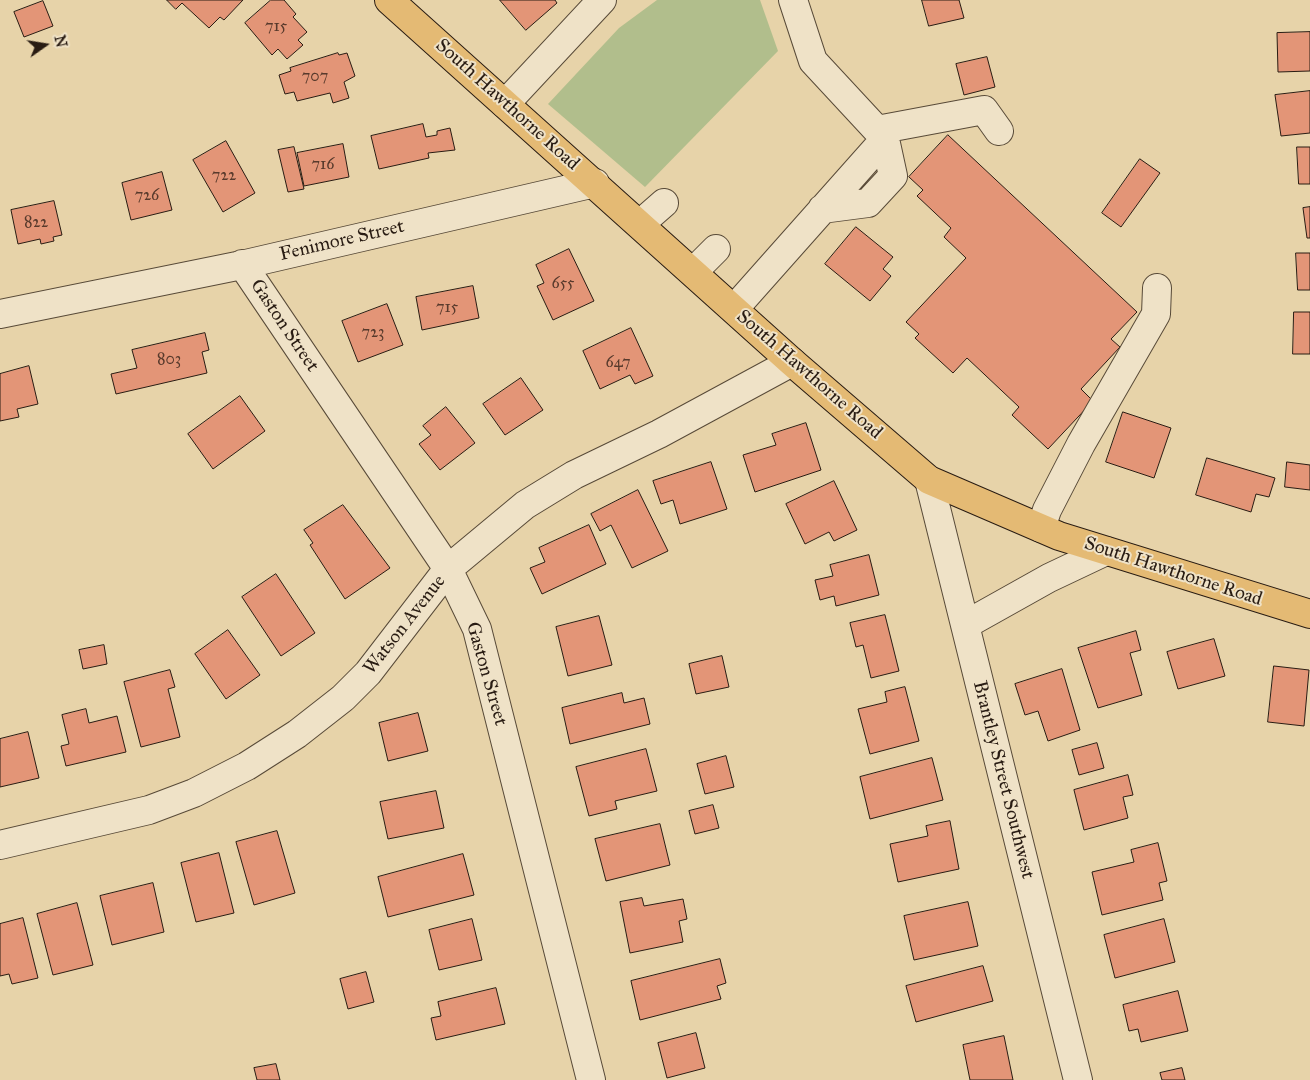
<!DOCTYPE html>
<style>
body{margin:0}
#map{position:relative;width:1310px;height:1080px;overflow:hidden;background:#e7d3a9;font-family:"IM FELL Great Primer",serif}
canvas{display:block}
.north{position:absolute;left:20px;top:20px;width:50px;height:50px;-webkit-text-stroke:4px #efe2c7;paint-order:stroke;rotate:77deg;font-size:14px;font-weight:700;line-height:20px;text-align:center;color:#291c13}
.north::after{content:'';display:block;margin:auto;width:18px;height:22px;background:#291c13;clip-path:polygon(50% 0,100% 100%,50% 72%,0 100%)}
</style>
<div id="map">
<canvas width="1310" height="1080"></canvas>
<div class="north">N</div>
</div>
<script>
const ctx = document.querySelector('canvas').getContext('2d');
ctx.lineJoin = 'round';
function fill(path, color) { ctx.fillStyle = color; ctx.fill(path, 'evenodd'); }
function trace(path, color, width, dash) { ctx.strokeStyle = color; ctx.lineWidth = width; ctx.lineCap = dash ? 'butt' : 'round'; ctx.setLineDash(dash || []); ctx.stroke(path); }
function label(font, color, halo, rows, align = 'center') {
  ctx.font = font + ' "IM FELL Great Primer",serif'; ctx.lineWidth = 4; ctx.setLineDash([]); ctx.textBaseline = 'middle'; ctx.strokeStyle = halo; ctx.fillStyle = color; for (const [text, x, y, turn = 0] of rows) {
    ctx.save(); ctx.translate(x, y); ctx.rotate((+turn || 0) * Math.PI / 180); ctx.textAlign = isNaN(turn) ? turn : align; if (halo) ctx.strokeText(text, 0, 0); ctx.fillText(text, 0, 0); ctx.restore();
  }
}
const green = new Path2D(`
 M 657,0 L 760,0 L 778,51 L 645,187 L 548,104 L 619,28 Z`);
const building = new Path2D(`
 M 167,0 L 243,0 L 224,20 L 220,17 L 209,28 L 182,3 L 176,9 Z
 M 271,0 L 284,0 L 296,14 L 293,17 L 307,32 L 298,40 L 303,45 L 287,59 L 278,49 L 272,55 L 245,23 Z
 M 500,0 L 555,0 L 557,3 L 526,30 Z
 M 922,0 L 959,0 L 964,18 L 929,26 Z
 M 43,1 L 53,26 L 24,37 L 14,12 Z
 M 1310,32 L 1310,71 L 1278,72 L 1277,33 Z
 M 338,53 L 339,55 L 347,53 L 355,76 L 344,82 L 349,98 L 333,103 L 330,93 L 297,101 L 294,92 L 285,94 L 279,75 L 291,71 L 290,68 Z
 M 987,57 L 995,87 L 964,95 L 956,64 Z
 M 1310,91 L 1310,133 L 1281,136 L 1275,95 Z
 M 423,124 L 426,137 L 437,135 L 437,131 L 450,128 L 455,150 L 428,153 L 429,158 L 379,169 L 371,136 Z
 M 948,135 L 1137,312 L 1111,339 L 1120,347 L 1081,389 L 1093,401 L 1048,449 L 1012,415 L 1019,407 L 967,358 L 953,373 L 915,338 L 919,334 L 906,322 L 966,258 L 944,237 L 951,228 L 917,196 L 923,190 L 909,177 Z
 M 226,141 L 255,193 L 223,212 L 193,160 Z
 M 343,144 L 349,177 L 304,186 L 297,153 Z
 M 294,147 L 304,189 L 288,192 L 278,150 Z
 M 1297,147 L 1310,147 L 1310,184 L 1299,184 Z
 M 1140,159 L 1160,173 L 1121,227 L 1102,213 Z
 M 162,172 L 172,210 L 131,220 L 122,183 Z
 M 54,201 L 62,235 L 53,237 L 54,241 L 41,244 L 40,239 L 18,244 L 11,210 Z
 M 1310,207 L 1310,238 L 1307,238 L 1303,208 Z
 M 856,227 L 893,257 L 883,269 L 891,276 L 870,301 L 825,264 Z
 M 569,249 L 594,301 L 553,320 L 537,286 L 544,283 L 536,265 Z
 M 1296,253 L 1310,253 L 1310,290 L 1298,290 Z
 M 473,286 L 479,318 L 422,330 L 416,297 Z
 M 387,304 L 403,345 L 358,362 L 342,321 Z
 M 1294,312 L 1310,312 L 1310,354 L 1293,354 Z
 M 631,328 L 653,376 L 635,384 L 630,375 L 600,389 L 583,351 Z
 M 205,333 L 209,350 L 202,352 L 207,373 L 116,394 L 111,374 L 137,368 L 132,350 Z
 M 29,366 L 38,404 L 17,409 L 19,417 L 0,421 L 0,374 Z
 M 521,378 L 543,410 L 505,435 L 483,404 Z
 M 240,396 L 265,431 L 213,469 L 188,434 Z
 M 446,407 L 475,443 L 440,470 L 419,444 L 431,435 L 423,426 Z
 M 1123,412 L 1171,428 L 1154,478 L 1106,462 Z
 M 806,423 L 821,470 L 755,492 L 743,455 L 776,445 L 772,434 Z
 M 1207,458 L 1275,478 L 1269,497 L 1256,494 L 1251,512 L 1196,495 Z
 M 711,462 L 727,509 L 680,524 L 673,500 L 661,504 L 653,481 Z
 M 1287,462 L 1310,465 L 1310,490 L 1285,487 Z
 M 834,481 L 857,530 L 834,541 L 829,532 L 805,544 L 786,504 Z
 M 638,490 L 668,551 L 632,568 L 611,525 L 600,531 L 591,514 Z
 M 343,505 L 390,568 L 345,599 L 310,545 L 313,543 L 304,530 Z
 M 589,525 L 606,564 L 542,594 L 530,568 L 545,562 L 539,548 Z
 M 869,555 L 879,595 L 836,606 L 834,596 L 820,600 L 815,580 L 833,576 L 830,565 Z
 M 276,574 L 315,633 L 281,656 L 242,597 Z
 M 885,615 L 899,671 L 871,678 L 863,645 L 856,647 L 850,623 Z
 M 599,616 L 612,665 L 568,676 L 556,627 Z
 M 228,630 L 260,675 L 226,699 L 195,654 Z
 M 1136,631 L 1141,650 L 1130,653 L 1142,695 L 1098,708 L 1078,648 Z
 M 1214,639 L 1225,676 L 1178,689 L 1167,652 Z
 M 104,645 L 107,664 L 83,669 L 79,650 Z
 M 722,656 L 729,687 L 696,694 L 689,664 Z
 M 1274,666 L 1309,670 L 1304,726 L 1268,722 Z
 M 1062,669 L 1080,730 L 1048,741 L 1038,711 L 1025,715 L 1015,684 Z
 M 170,670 L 175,687 L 168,689 L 180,737 L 141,747 L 124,682 Z
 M 905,687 L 919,741 L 870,754 L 858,709 L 887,702 L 885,692 Z
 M 622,693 L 624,703 L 644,698 L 650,724 L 570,744 L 562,708 Z
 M 86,709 L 89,723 L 117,716 L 126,752 L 66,766 L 61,746 L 69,744 L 62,715 Z
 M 418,713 L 428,751 L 388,761 L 379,723 Z
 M 28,732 L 39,778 L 0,787 L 0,739 Z
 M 1097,743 L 1104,768 L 1079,775 L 1072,750 Z
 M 646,749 L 657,791 L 615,801 L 617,809 L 589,816 L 576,767 Z
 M 726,756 L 734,787 L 705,794 L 697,764 Z
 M 932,758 L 943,800 L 870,819 L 860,777 Z
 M 1128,775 L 1133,795 L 1123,797 L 1128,818 L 1084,830 L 1074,790 Z
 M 436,791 L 444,828 L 388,839 L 380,802 Z
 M 713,805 L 719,828 L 695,834 L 689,811 Z
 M 950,821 L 959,869 L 898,882 L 890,844 L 928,836 L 926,826 Z
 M 660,824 L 670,865 L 606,881 L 595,839 Z
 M 277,831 L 295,893 L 254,905 L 236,842 Z
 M 1158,843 L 1167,881 L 1159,883 L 1163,900 L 1102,915 L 1092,872 L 1134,862 L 1131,850 Z
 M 219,853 L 234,913 L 196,922 L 181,863 Z
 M 463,854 L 474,895 L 388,917 L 378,877 Z
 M 153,883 L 164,932 L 112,945 L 100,896 Z
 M 642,898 L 644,906 L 683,899 L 687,919 L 679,921 L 683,942 L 630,953 L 620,902 Z
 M 968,902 L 978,946 L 914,960 L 904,916 Z
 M 77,903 L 93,965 L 53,975 L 37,914 Z
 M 23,918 L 38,978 L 12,984 L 9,974 L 0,976 L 0,924 Z
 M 472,919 L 482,960 L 439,970 L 429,930 Z
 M 1164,919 L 1175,962 L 1115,978 L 1104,935 Z
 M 720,959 L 726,983 L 717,986 L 721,999 L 640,1020 L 631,981 Z
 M 983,966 L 993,1001 L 916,1022 L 906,986 Z
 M 366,972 L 374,1002 L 348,1009 L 340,979 Z
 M 496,988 L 505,1024 L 436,1040 L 431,1018 L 441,1016 L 438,1002 Z
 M 1178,991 L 1188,1031 L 1141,1042 L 1138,1029 L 1129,1031 L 1123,1005 Z
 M 696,1033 L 705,1068 L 667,1078 L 658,1043 Z
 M 1004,1036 L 1013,1080 L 970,1080 L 963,1045 Z
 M 276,1064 L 280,1080 L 257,1080 L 254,1068 Z
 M 1182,1068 L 1185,1080 L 1162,1080 L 1160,1073 Z`);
const minor = new Path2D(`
 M 793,0 L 813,61 L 877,130 L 984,110 L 999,131
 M 505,104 L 602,0
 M 822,209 L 868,203 L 893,176 L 885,139
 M 640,224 L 664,203
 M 242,264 L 448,569 L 477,629 L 591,1080
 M 693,272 L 716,249
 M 734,309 L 885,139 L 877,130
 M 0,314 L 237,266 L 595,183
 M 929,480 L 1078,1080
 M 1041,528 L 1047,510 L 1081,444 L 1156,314 L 1157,288
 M 965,625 L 1049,578 L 1106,551
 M 0,845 L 149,810 L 194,793 L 247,766 L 297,734 L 343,698 L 368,673 L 448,569 L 525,505 L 574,475 L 659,434 L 792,362`);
const major = new Path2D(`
 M 389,0 L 792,362 L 929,480 L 1059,536 L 1310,614`);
const numberNames = [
 ["715",276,27],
 ["707",315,77],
 ["716",323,165],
 ["722",224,176],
 ["726",147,196],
 ["822",36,223],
 ["655",563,284],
 ["715",447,308],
 ["723",373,333],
 ["803",169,360],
 ["647",618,363]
];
const streetNames = [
 ["South Hawthorne Road",507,105,42],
 ["Fenimore Street",342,241,-13],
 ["Gaston Street",284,326,56],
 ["South Hawthorne Road",809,375,41],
 ["South Hawthorne Road",1173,572,18],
 ["Watson Avenue",405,625,-52],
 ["Gaston Street",486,674,74],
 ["Brantley Street Southwest",1003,780,76]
];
fill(green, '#b1be8c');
fill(building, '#e39577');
trace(building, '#291c13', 1);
trace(minor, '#584a38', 30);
trace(major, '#291c13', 30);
trace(minor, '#efe2c7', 28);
trace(major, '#e4ba74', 28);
label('16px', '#583a2c', null, numberNames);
label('19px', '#291c13', '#efe2c7', streetNames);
</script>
